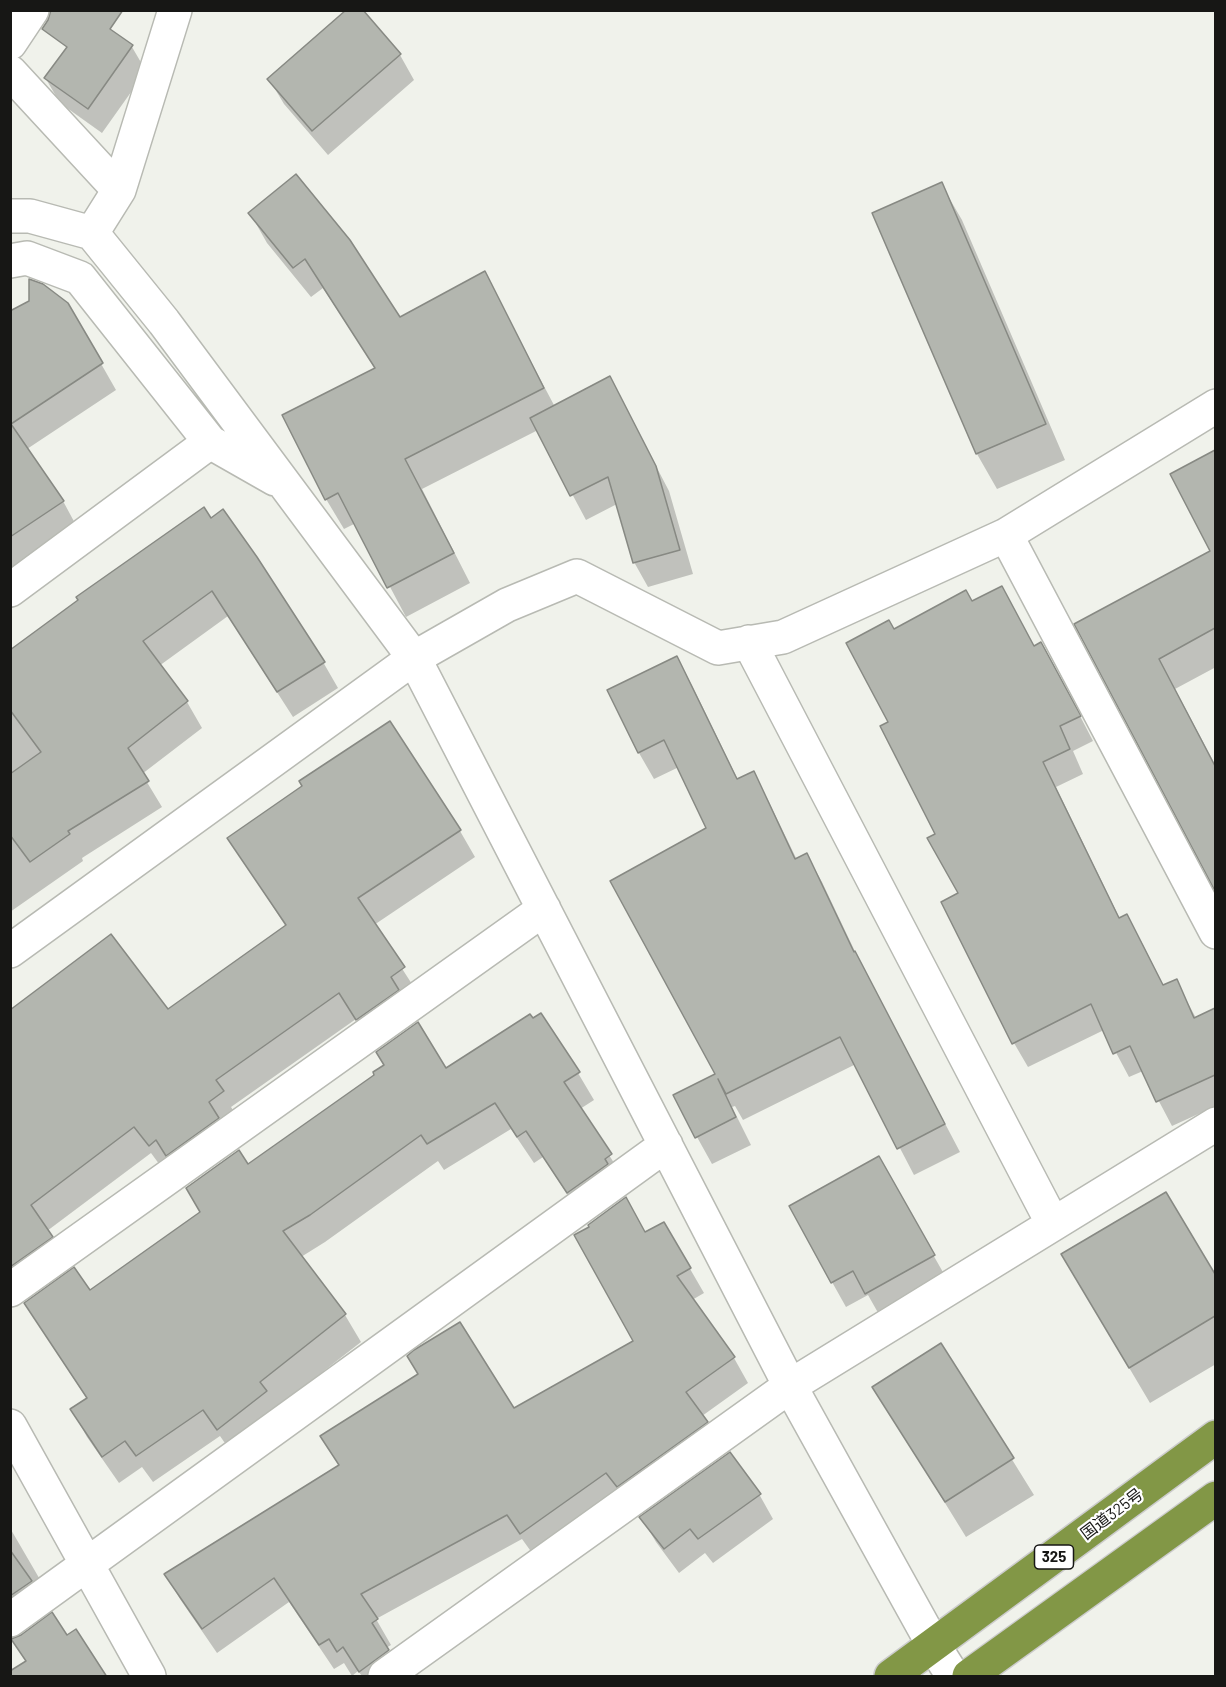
<!DOCTYPE html>
<meta charset="utf-8">
<style>
body{margin:0}
#map{position:relative;width:1226px;height:1687px;overflow:hidden;background:#f0f2eb;font-family:Barlow,sans-serif}
canvas{display:block}
.frame{position:absolute;inset:0;border:12px solid #171715;pointer-events:none}
</style>
<div id="map">
<canvas width="1226" height="1687"></canvas>
<div class="frame"></div>
</div>
<script>
const ctx = document.querySelector('canvas').getContext('2d');
ctx.lineJoin = 'round';
function fill(path, color) { ctx.fillStyle = color; ctx.fill(path, 'evenodd'); }
function trace(path, color, width, dash) { ctx.strokeStyle = color; ctx.lineWidth = width; ctx.lineCap = dash ? 'butt' : 'round'; ctx.setLineDash(dash || []); ctx.stroke(path); }
function label(font, color, halo, rows, align = 'center') {
  ctx.font = font + ' Barlow,"Noto Sans JP",sans-serif'; ctx.lineWidth = 4.5; ctx.setLineDash([]); ctx.textBaseline = 'middle'; ctx.strokeStyle = halo; ctx.fillStyle = color; for (const [text, x, y, turn = 0] of rows) {
    ctx.save(); ctx.translate(x, y); ctx.rotate((+turn || 0) * Math.PI / 180); ctx.textAlign = isNaN(turn) ? turn : align; if (halo) ctx.strokeText(text, 0, 0); ctx.fillText(text, 0, 0); ctx.restore();
  }
}
const shadow = new Path2D(`
 M 10,10 L 54,10 L 55,12 L 10,58 Z
 M 361,10 L 400,55 L 414,80 L 328,155 L 284,104 L 269,79 Z
 M 90,16 L 132,47 L 146,71 L 102,133 L 60,103 L 46,79 Z
 M 941,184 L 962,220 L 1065,460 L 997,489 L 977,454 L 874,213 Z
 M 250,213 L 400,319 L 484,273 L 555,407 L 610,378 L 669,491 L 693,574 L 648,587 L 634,562 L 617,504 L 586,520 L 538,430 L 422,489 L 470,583 L 406,617 L 356,523 L 344,529 L 326,499 L 376,369 L 323,288 L 311,297 L 267,243 Z
 M 67,304 L 116,390 L 27,449 L 63,501 L 77,527 L 10,573 L 10,372 Z
 M 1216,451 L 1216,667 L 1175,689 L 1216,766 L 1216,888 L 1076,625 L 1212,551 L 1172,474 Z
 M 203,509 L 323,662 L 338,688 L 293,717 L 228,616 L 159,666 L 187,702 L 202,728 L 142,774 L 162,807 L 82,858 L 83,861 L 10,912 L 10,652 Z
 M 972,603 L 1034,647 L 1055,668 L 1093,741 L 1073,751 L 1083,774 L 1056,787 L 1120,919 L 1141,941 L 1164,987 L 1176,981 L 1196,1018 L 1208,1013 L 1216,1026 L 1216,1106 L 1172,1126 L 1143,1071 L 1129,1077 L 1104,1030 L 1028,1067 L 1014,1043 L 960,894 L 890,723 L 894,631 Z
 M 677,658 L 692,685 L 738,780 L 753,773 L 768,800 L 797,860 L 807,855 L 822,882 L 860,962 L 960,1152 L 914,1175 L 856,1064 L 743,1120 L 735,1106 L 732,1107 L 751,1145 L 712,1164 L 697,1137 L 675,1096 L 717,1075 L 708,829 L 679,767 L 654,779 L 639,753 Z
 M 460,831 L 475,857 L 374,925 L 419,995 L 372,1046 L 356,1019 L 231,1107 L 238,1118 L 165,1172 L 151,1153 L 47,1231 L 67,1264 L 10,1297 L 10,1010 L 167,1011 L 286,927 L 229,838 Z
 M 446,1070 L 578,1073 L 594,1100 L 580,1109 L 626,1182 L 584,1220 L 543,1157 L 534,1163 L 511,1129 L 444,1170 L 438,1161 L 325,1242 L 301,1257 L 345,1315 L 361,1342 L 275,1409 L 234,1456 L 220,1436 L 153,1482 L 142,1467 L 119,1483 L 87,1437 L 72,1410 L 87,1399 L 42,1330 L 89,1292 L 202,1212 L 247,1166 Z
 M 878,1158 L 948,1281 L 881,1318 L 868,1295 L 846,1307 L 832,1282 Z
 M 1166,1194 L 1216,1277 L 1216,1364 L 1150,1403 L 1083,1290 Z
 M 664,1224 L 704,1293 L 692,1300 L 734,1358 L 748,1383 L 702,1416 L 721,1447 L 535,1557 L 522,1539 L 376,1619 L 391,1645 L 386,1648 L 402,1675 L 401,1676 L 362,1676 L 358,1671 L 352,1676 L 344,1663 L 334,1669 L 289,1602 L 217,1653 L 180,1599 L 166,1575 L 339,1466 L 322,1437 L 513,1410 L 635,1342 L 645,1234 Z
 M 941,1345 L 1034,1495 L 966,1537 L 874,1388 Z
 M 759,1494 L 773,1519 L 713,1563 L 705,1553 L 679,1573 L 656,1542 L 641,1517 Z
 M 10,1528 L 56,1607 L 11,1639 L 10,1638 Z`);
const building = new Path2D(`
 M 51,10 L 123,10 L 110,29 L 133,45 L 88,109 L 44,78 L 67,47 L 42,29 L 48,20 Z
 M 346,10 L 363,10 L 401,54 L 312,131 L 267,79 Z
 M 296,174 L 350,240 L 400,317 L 485,271 L 544,388 L 405,459 L 454,553 L 387,588 L 338,493 L 325,500 L 282,415 L 375,368 L 305,259 L 293,268 L 248,213 Z
 M 942,182 L 1046,424 L 976,454 L 872,213 Z
 M 29,279 L 43,284 L 68,303 L 103,363 L 11,424 L 64,501 L 10,537 L 10,311 L 29,301 Z
 M 610,376 L 656,466 L 680,550 L 633,563 L 608,477 L 570,496 L 530,418 Z
 M 1215,450 L 1215,628 L 1159,659 L 1215,766 L 1215,891 L 1074,624 L 1210,551 L 1170,474 Z
 M 204,507 L 211,518 L 223,509 L 257,557 L 325,662 L 277,692 L 212,591 L 143,641 L 188,701 L 128,748 L 149,781 L 68,831 L 70,834 L 30,862 L 10,835 L 10,774 L 41,752 L 10,710 L 10,650 L 78,600 L 76,597 Z
 M 1002,586 L 1034,646 L 1041,642 L 1081,716 L 1060,726 L 1070,749 L 1043,762 L 1119,918 L 1127,914 L 1163,985 L 1177,979 L 1194,1018 L 1215,1008 L 1215,1075 L 1156,1102 L 1130,1046 L 1113,1054 L 1091,1004 L 1012,1044 L 941,902 L 958,893 L 927,838 L 935,834 L 880,726 L 888,722 L 846,643 L 889,620 L 894,629 L 966,590 L 972,601 Z
 M 677,656 L 737,779 L 754,771 L 795,859 L 807,853 L 854,952 L 855,951 L 945,1124 L 897,1149 L 840,1037 L 726,1094 L 718,1079 L 736,1117 L 695,1138 L 673,1095 L 715,1074 L 610,881 L 706,828 L 664,740 L 638,753 L 607,690 Z
 M 390,721 L 461,830 L 358,898 L 405,967 L 391,977 L 399,990 L 356,1020 L 339,993 L 216,1080 L 224,1091 L 209,1102 L 219,1118 L 166,1156 L 156,1140 L 149,1146 L 134,1127 L 31,1205 L 53,1237 L 10,1267 L 10,1010 L 111,934 L 168,1009 L 286,925 L 227,838 L 302,786 L 299,781 Z
 M 541,1013 L 580,1072 L 564,1082 L 612,1154 L 605,1159 L 608,1164 L 567,1193 L 526,1131 L 517,1137 L 495,1103 L 427,1144 L 421,1135 L 310,1215 L 283,1231 L 346,1314 L 260,1382 L 267,1391 L 217,1430 L 203,1410 L 136,1456 L 125,1441 L 102,1457 L 70,1409 L 87,1398 L 24,1303 L 74,1267 L 90,1290 L 200,1212 L 186,1188 L 239,1150 L 248,1164 L 374,1075 L 373,1072 L 384,1065 L 376,1052 L 418,1022 L 446,1068 L 530,1014 L 533,1018 Z
 M 879,1156 L 935,1255 L 865,1294 L 853,1271 L 831,1283 L 789,1206 Z
 M 1166,1192 L 1215,1274 L 1215,1316 L 1129,1368 L 1061,1254 Z
 M 626,1197 L 645,1232 L 664,1222 L 691,1268 L 677,1276 L 735,1357 L 686,1392 L 708,1422 L 617,1487 L 606,1473 L 520,1534 L 507,1515 L 361,1594 L 378,1619 L 372,1623 L 389,1650 L 359,1672 L 343,1647 L 337,1652 L 329,1639 L 319,1645 L 274,1578 L 202,1629 L 164,1574 L 339,1465 L 320,1436 L 418,1374 L 407,1356 L 414,1350 L 460,1322 L 514,1408 L 633,1341 L 574,1235 L 589,1227 L 588,1225 Z
 M 941,1343 L 1014,1458 L 945,1502 L 872,1387 Z
 M 730,1452 L 761,1494 L 698,1539 L 690,1529 L 664,1549 L 639,1517 Z
 M 10,1550 L 32,1581 L 10,1596 Z
 M 52,1612 L 67,1635 L 76,1629 L 107,1677 L 10,1677 L 10,1671 L 26,1661 L 11,1639 L 21,1635 Z`);
const minor = new Path2D(`
 M 10,43 L 32,10
 M 10,72 L 119,190
 M 10,216 L 30,216 L 92,233 L 164,322 L 414,658 L 790,1386 L 934,1646 L 953,1676
 M 92,233 L 119,190 L 175,10
 M 10,261 L 27,258 L 80,278 L 210,442 L 275,479
 M 1006,535 L 1216,932
 M 10,590 L 210,442
 M 749,642 L 1053,1224
 M 10,951 L 414,658 L 507,605 L 577,576 L 718,648 L 783,637 L 1006,535 L 1216,406
 M 10,1290 L 544,909
 M 10,1426 L 149,1676
 M 10,1620 L 666,1145
 M 385,1676 L 790,1386 L 1216,1124`);
const highway = new Path2D(`
 M 891,1676 L 1216,1437
 M 969,1676 L 1216,1498`);
const shields = [
 [1054,1557,39]
];
const shieldNames = [
 ["325",1054,1557]
];
const streetNames = [
 ["国道325号",1112,1514,-37]
];
fill(shadow, '#0003');
fill(building, '#b3b6af');
trace(building, '#878983', 1.5);
trace(minor, '#b8bab3', 36);
trace(highway, '#ccc', 36);
trace(minor, '#fff', 33);
trace(highway, '#829746', 33);
for (const [x, y, w] of shields) { const box = new Path2D(); box.roundRect(x - w / 2, y - 12, w, 24, 4.5); ctx.fillStyle = '#fff'; ctx.fill(box); trace(box, '#171715', 1.5); }
label('bold 15px', '#171715', null, shieldNames);
label('16px', '#171715', '#fff', streetNames);
</script>
